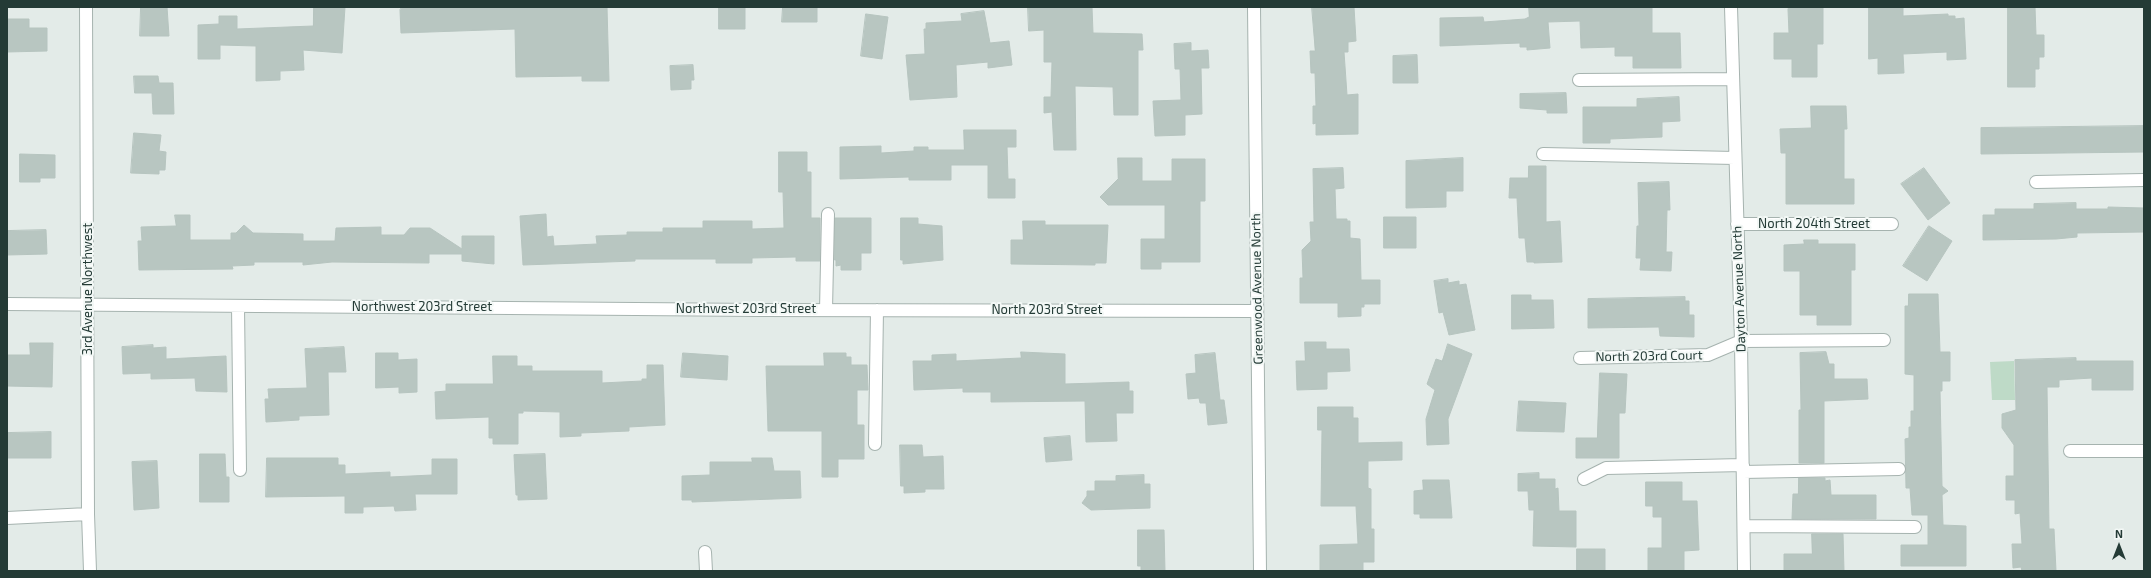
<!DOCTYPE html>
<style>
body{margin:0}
#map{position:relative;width:2151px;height:578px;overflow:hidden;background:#e3ebe8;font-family:"Exo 2",sans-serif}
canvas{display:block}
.frame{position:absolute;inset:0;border:8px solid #243b36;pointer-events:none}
.north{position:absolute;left:2099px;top:526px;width:40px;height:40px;-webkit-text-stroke:3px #f3f8f6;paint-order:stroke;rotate:0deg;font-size:11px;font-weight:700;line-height:16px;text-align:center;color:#243b36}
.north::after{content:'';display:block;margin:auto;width:14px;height:18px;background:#243b36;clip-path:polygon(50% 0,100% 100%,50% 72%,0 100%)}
</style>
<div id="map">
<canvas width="2151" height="578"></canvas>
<div class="frame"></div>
<div class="north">N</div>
</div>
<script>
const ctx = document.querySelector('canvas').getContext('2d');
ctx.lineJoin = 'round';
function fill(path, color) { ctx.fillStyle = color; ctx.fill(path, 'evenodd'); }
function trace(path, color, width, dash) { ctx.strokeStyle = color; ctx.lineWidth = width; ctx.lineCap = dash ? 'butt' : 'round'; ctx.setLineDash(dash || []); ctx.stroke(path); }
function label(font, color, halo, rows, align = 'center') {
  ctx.font = font + ' "Exo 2",sans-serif'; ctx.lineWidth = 4; ctx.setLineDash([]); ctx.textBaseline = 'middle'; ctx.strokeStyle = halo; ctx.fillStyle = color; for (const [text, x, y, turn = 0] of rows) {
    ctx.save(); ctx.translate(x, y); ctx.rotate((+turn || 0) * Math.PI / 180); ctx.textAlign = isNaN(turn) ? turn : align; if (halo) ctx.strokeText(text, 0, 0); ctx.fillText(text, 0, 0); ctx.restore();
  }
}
const green = new Path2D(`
 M 2014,361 L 2015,400 L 1992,400 L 1990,362 Z`);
const building = new Path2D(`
 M 141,7 L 167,7 L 169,36 L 140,36 Z
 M 314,7 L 345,7 L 342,53 L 303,50 L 304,70 L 280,71 L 280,80 L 256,81 L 256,46 L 220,45 L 220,59 L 198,59 L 198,25 L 219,24 L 219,16 L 237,16 L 237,29 L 313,26 Z
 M 402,7 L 607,7 L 609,81 L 582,81 L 582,76 L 516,77 L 515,29 L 401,33 L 400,10 Z
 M 719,7 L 745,7 L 745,29 L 719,29 Z
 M 783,7 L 817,7 L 817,22 L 782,22 Z
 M 1028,7 L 1092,7 L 1093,33 L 1142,34 L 1143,50 L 1138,50 L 1138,115 L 1114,115 L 1113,87 L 1075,86 L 1076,150 L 1054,150 L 1052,112 L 1044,113 L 1044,97 L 1051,97 L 1052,62 L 1044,62 L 1044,30 L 1029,31 Z
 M 1312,7 L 1354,7 L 1356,41 L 1348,42 L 1348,52 L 1344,52 L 1347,95 L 1358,94 L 1358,134 L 1316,135 L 1316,123 L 1313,124 L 1313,106 L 1316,106 L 1315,73 L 1311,73 L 1310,51 L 1315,51 Z
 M 1529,7 L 1652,7 L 1652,33 L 1680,33 L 1681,68 L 1633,68 L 1633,56 L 1615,56 L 1615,47 L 1581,48 L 1580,21 L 1548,22 L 1550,48 L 1527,50 L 1527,47 L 1520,47 L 1520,43 L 1440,46 L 1440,18 L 1483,17 L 1484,22 L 1525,19 L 1529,17 Z
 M 1791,7 L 1823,7 L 1823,44 L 1817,44 L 1817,77 L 1792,77 L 1792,59 L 1774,59 L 1774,33 L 1789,33 L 1788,9 Z
 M 1869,7 L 1903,7 L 1903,16 L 1948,14 L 1948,16 L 1955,16 L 1955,19 L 1964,18 L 1966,59 L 1947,60 L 1947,52 L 1903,54 L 1904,73 L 1878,74 L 1878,58 L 1869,59 Z
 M 2008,7 L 2035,7 L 2036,35 L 2044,35 L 2044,57 L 2039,57 L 2039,69 L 2035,69 L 2035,87 L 2008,87 Z
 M 984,11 L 990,43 L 1009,41 L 1012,65 L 988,68 L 988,62 L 956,65 L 957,97 L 910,100 L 906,55 L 925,54 L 924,29 L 926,29 L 926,23 L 962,21 L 961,14 Z
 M 866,14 L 888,17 L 882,59 L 861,56 Z
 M 7,19 L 29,19 L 29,28 L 47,28 L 47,51 L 7,52 Z
 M 1191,43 L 1191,51 L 1208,50 L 1209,68 L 1201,68 L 1202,114 L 1185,115 L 1185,135 L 1155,136 L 1153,101 L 1181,100 L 1180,69 L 1175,69 L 1174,44 Z
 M 1417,55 L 1418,83 L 1393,83 L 1393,56 Z
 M 693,65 L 694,80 L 691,80 L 691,89 L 671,90 L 670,66 Z
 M 134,76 L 158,76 L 159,83 L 173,83 L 174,114 L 153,114 L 152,93 L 135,93 Z
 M 1566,93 L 1567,113 L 1547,113 L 1547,110 L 1520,108 L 1520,94 Z
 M 1679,97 L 1680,121 L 1662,122 L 1662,137 L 1610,139 L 1610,143 L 1583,143 L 1583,107 L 1637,107 L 1637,99 Z
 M 1811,106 L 1846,106 L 1847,129 L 1844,129 L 1844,179 L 1854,179 L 1854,204 L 1786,204 L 1786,153 L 1781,153 L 1780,129 L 1811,128 Z
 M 2144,126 L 2144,152 L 1981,154 L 1981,128 Z
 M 964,130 L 1016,130 L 1016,147 L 1007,147 L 1008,179 L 1015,179 L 1015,198 L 988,198 L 988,165 L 951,165 L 951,180 L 909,180 L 909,177 L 840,179 L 840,147 L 881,146 L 881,153 L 914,151 L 914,147 L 928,147 L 928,150 L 964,150 Z
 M 134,133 L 161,135 L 159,151 L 166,152 L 165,170 L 159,170 L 159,174 L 131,173 Z
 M 779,152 L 807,152 L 807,172 L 811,172 L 811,218 L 820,218 L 820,261 L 796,261 L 796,257 L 752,258 L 752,263 L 716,263 L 716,259 L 635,259 L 635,261 L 523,265 L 520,216 L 546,214 L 547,237 L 553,236 L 554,246 L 597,244 L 596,236 L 627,235 L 627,232 L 663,232 L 663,228 L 703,228 L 703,221 L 752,221 L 752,229 L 784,228 L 783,192 L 779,192 Z
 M 20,154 L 55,155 L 55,178 L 40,178 L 40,182 L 20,182 Z
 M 1118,158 L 1142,158 L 1142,181 L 1172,181 L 1172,159 L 1205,159 L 1205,201 L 1200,201 L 1200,262 L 1161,262 L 1161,269 L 1141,269 L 1141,239 L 1165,239 L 1165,205 L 1108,205 L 1100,197 L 1118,179 Z
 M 1463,158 L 1463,191 L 1446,191 L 1446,207 L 1406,208 L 1406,161 Z
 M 1529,166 L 1546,166 L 1546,222 L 1560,221 L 1562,262 L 1534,263 L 1534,262 L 1527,262 L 1525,238 L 1519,238 L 1517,198 L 1509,198 L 1510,178 L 1528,178 Z
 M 1343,168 L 1344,188 L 1335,189 L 1336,219 L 1347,219 L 1347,221 L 1350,221 L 1350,238 L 1360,239 L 1361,280 L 1380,280 L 1380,304 L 1364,304 L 1364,307 L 1361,307 L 1361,316 L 1338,317 L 1338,303 L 1300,303 L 1300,278 L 1303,278 L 1302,250 L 1311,241 L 1310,222 L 1314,222 L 1313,169 Z
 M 1924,168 L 1950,203 L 1928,220 L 1901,184 Z
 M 1669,182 L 1670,210 L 1667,210 L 1666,252 L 1672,252 L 1671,271 L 1640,270 L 1641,258 L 1636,258 L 1637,226 L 1639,226 L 1638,183 Z
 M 2076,203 L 2076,209 L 2108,209 L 2108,207 L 2144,208 L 2144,232 L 2077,233 L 2077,237 L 2056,239 L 1983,240 L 1983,215 L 1995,215 L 1995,209 L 2034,209 L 2034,204 Z
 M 175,215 L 190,215 L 190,240 L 231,240 L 231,233 L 236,233 L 244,225 L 253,233 L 303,234 L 303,241 L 335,241 L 336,228 L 381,227 L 381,235 L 404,235 L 410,228 L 430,228 L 462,249 L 462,236 L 494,236 L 494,264 L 462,261 L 462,254 L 429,254 L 429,263 L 332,262 L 303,265 L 303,262 L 254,262 L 254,265 L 232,266 L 233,269 L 139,270 L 138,241 L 142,241 L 141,227 L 176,226 Z
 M 1384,217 L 1416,217 L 1416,248 L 1384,248 Z
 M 835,218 L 871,218 L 871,253 L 861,253 L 861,270 L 841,270 L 841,265 L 836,266 L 836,260 L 835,260 Z
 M 901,218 L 918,218 L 918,224 L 942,226 L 943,260 L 903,264 L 903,260 L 901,260 Z
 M 1023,221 L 1045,221 L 1045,225 L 1108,225 L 1106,263 L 1095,263 L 1095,265 L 1011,264 L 1011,240 L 1023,240 Z
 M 1929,226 L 1952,241 L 1927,281 L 1903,266 Z
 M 46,230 L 47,254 L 7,255 L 7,231 Z
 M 1804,240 L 1818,240 L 1818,244 L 1855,244 L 1855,270 L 1851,270 L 1851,325 L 1817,325 L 1817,315 L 1800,315 L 1800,271 L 1784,271 L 1784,245 L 1804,244 Z
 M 1448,279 L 1448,283 L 1459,281 L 1459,285 L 1466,284 L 1475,330 L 1449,335 L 1443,312 L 1439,313 L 1434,281 Z
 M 1909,294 L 1938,294 L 1940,352 L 1950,352 L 1950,381 L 1942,381 L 1942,391 L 1940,391 L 1942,486 L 1948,491 L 1942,495 L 1943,525 L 1966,526 L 1966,566 L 1901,566 L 1901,545 L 1928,545 L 1928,515 L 1912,515 L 1910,488 L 1906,488 L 1905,439 L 1909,438 L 1909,427 L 1911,427 L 1911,411 L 1914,411 L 1914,375 L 1905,374 L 1905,306 L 1908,306 Z
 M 1512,295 L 1531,295 L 1531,300 L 1553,300 L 1554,328 L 1512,329 Z
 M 1685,297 L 1685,301 L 1689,301 L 1689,315 L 1694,315 L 1694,337 L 1660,336 L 1659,327 L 1588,328 L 1588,299 Z
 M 1305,342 L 1326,342 L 1326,349 L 1349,349 L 1350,371 L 1327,372 L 1327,389 L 1297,390 L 1296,361 L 1305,361 Z
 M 30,343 L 53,343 L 52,387 L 7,386 L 7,355 L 30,355 Z
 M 1448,344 L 1472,354 L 1448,419 L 1449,444 L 1427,445 L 1426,419 L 1435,390 L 1427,384 L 1436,359 L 1442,361 Z
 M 153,345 L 153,348 L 166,347 L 166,359 L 226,356 L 227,392 L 196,391 L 195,378 L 151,379 L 151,373 L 123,374 L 122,347 Z
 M 344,347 L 346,372 L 328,372 L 329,415 L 299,416 L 299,420 L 266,422 L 265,399 L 269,399 L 268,389 L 307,388 L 305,349 Z
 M 1021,352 L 1065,354 L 1065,384 L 1129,382 L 1129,391 L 1133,391 L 1133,413 L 1116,413 L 1117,441 L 1086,442 L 1085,401 L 991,402 L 991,392 L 963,392 L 963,388 L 914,390 L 913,361 L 932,361 L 932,355 L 956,354 L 956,361 L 1021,358 Z
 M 1826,352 L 1829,364 L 1834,364 L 1834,379 L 1867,379 L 1868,399 L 1824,401 L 1824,463 L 1799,463 L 1799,410 L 1801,410 L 1800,353 Z
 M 376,353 L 398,353 L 398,360 L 417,359 L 417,392 L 399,393 L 399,387 L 376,388 Z
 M 683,353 L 728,356 L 727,380 L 681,377 Z
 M 824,353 L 846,353 L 846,357 L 851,357 L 851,365 L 867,365 L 868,390 L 857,390 L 857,425 L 864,425 L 864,459 L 838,459 L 838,477 L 822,477 L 822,431 L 768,431 L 766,366 L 824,366 Z
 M 1215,353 L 1220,400 L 1224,400 L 1227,423 L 1208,425 L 1206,403 L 1200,403 L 1199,398 L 1188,399 L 1186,374 L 1196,373 L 1195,355 Z
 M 493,356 L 517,356 L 517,366 L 532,366 L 532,371 L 602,371 L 602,383 L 642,381 L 642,379 L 647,379 L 647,365 L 663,365 L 665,425 L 629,427 L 629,431 L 581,433 L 581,436 L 560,437 L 560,412 L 523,411 L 523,413 L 518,413 L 518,444 L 493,444 L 493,438 L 489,438 L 489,417 L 436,419 L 435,392 L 446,391 L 446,384 L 493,384 Z
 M 2076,358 L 2076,361 L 2133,361 L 2133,390 L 2092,390 L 2092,378 L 2059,380 L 2059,387 L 2047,387 L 2049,529 L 2054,529 L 2056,571 L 2022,571 L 2021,567 L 2013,568 L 2012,544 L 2022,544 L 2020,513 L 2015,514 L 2015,500 L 2006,500 L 2006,476 L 2014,476 L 2014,445 L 2002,428 L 2002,414 L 2016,410 L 2015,360 Z
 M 1600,373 L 1627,374 L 1625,413 L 1619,413 L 1619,458 L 1576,458 L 1576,438 L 1597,438 Z
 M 1519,401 L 1566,403 L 1564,432 L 1517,431 Z
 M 1318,407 L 1353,407 L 1353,418 L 1358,418 L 1358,443 L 1402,442 L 1402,460 L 1368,461 L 1368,488 L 1371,489 L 1371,529 L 1374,529 L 1374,562 L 1363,562 L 1363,571 L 1320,571 L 1320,545 L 1358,544 L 1356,506 L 1321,506 L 1322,430 L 1318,430 Z
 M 51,432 L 51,458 L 7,458 L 7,433 Z
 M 1070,436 L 1072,460 L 1046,462 L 1044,438 Z
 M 900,445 L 922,445 L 923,457 L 943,456 L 944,489 L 925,489 L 925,492 L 904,493 L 904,486 L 901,486 Z
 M 200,454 L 225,454 L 226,477 L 229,477 L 229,502 L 200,502 Z
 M 545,454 L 547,499 L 518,500 L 518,495 L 516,495 L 514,455 Z
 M 267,458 L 338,458 L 338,465 L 345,465 L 345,474 L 390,472 L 390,477 L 432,475 L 432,459 L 457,459 L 457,494 L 415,494 L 416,510 L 395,511 L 394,506 L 363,507 L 363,513 L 345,513 L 345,496 L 266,497 Z
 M 752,458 L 772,458 L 774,471 L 800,471 L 801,498 L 692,502 L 692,500 L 682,500 L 682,476 L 710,475 L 710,462 L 752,462 Z
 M 157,461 L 159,508 L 134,510 L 132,462 Z
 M 1539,473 L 1539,479 L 1555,479 L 1555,489 L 1558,488 L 1559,511 L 1576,511 L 1576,547 L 1533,546 L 1534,510 L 1529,510 L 1528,491 L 1518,491 L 1518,474 Z
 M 1144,475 L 1144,484 L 1150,484 L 1150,508 L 1091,510 L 1082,503 L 1087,496 L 1087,491 L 1095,491 L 1095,481 L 1116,481 L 1116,476 Z
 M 1799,478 L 1825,478 L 1825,481 L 1830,480 L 1831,495 L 1876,495 L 1876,519 L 1792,519 L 1793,494 L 1798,494 Z
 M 1423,480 L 1449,480 L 1452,518 L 1420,518 L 1420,514 L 1414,514 L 1414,491 L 1423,490 Z
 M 1646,482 L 1682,482 L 1682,501 L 1697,501 L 1699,550 L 1684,551 L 1684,571 L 1648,571 L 1648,548 L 1662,548 L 1662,517 L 1653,517 L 1653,506 L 1646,506 Z
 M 1138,530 L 1164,530 L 1165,571 L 1141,571 L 1141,566 L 1138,566 Z
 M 1812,534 L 1843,534 L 1844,571 L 1784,571 L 1784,554 L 1812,554 Z
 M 1577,549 L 1605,549 L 1605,571 L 1577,571 Z`);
const minor = new Path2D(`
 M 86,7 L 88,514 L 90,571
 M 1254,7 L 1260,571
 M 1731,7 L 1741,341 L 1744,571
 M 1579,80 L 1733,79
 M 1543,154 L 1735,158
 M 2036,182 L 2144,180
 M 1737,224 L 1892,224
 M 7,304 L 761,310 L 1257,311
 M 238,306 L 240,470
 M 826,310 L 828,214
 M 1580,358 L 1708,355 L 1741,341 L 1884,340
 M 875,444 L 877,310
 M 2070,451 L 2144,451
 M 1743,472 L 1899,469
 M 1584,479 L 1606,468 L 1743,465
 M 7,518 L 88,514
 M 1744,526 L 1915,527
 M 705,552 L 706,571`);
const streetNames = [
 ["North 204th Street",1814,224],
 ["3rd Avenue Northwest",88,289,-90],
 ["Greenwood Avenue North",1257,289,-91],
 ["Dayton Avenue North",1739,289,-92],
 ["Northwest 203rd Street",422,307],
 ["Northwest 203rd Street",746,309],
 ["North 203rd Street",1047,310],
 ["North 203rd Court",1649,356,-1]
];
fill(green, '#bedac7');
fill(building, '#b8c6c1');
trace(building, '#b6c4bf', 1);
trace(minor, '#a6b3af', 14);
trace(minor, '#fff', 12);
label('13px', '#243b36', '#f3f8f6', streetNames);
</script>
